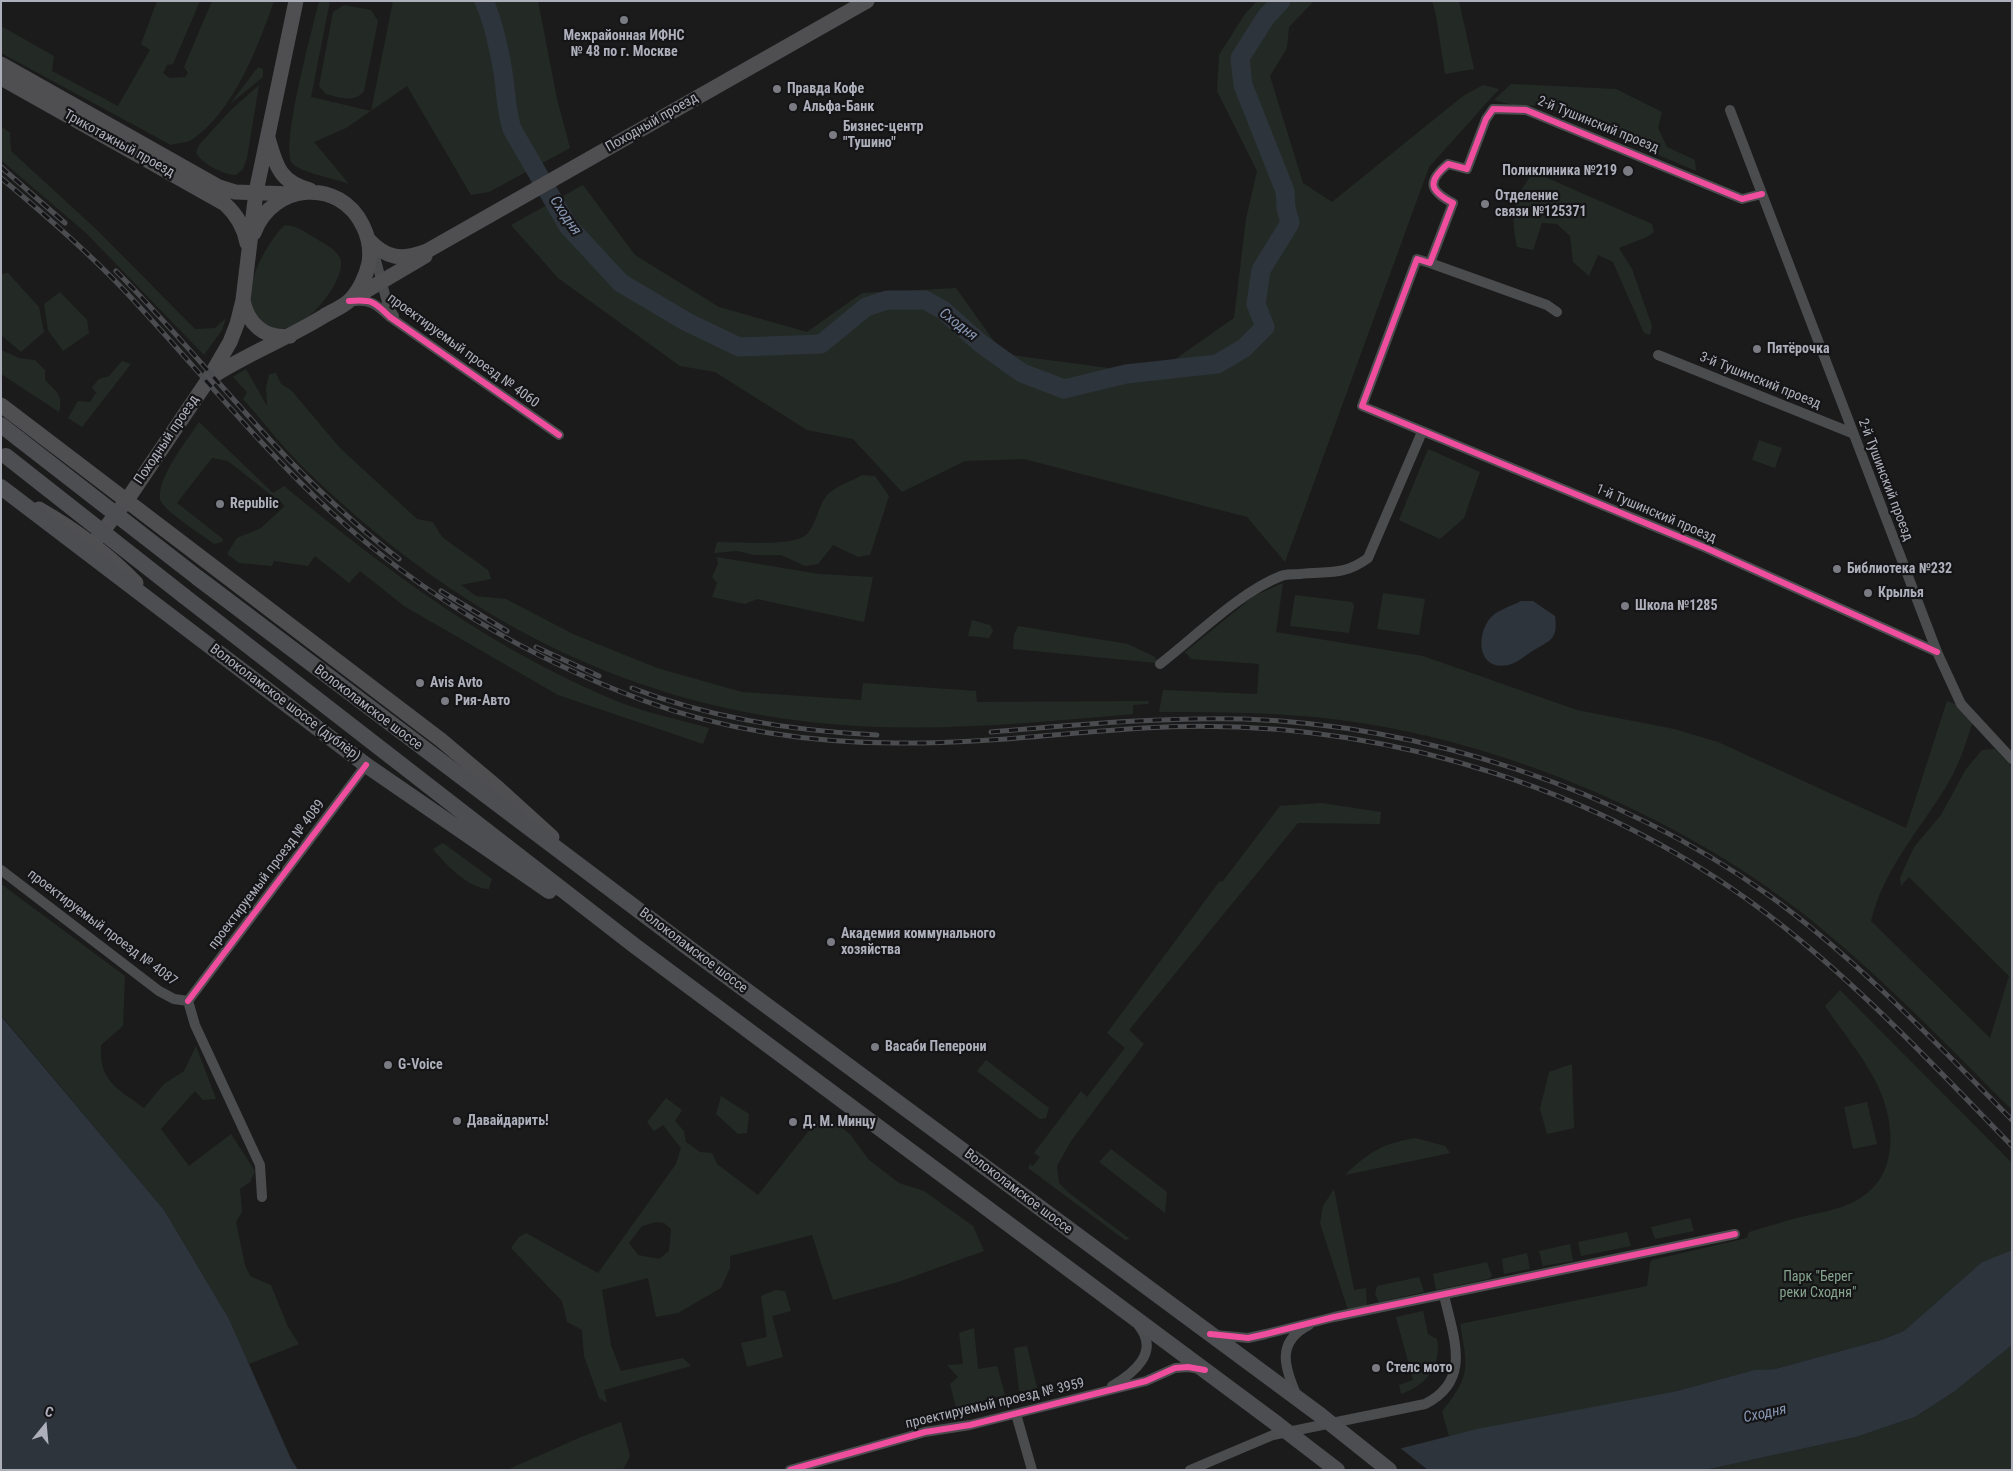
<!DOCTYPE html>
<meta charset="utf-8">
<style>
body{margin:0}
#map{position:relative;width:2013px;height:1471px;overflow:hidden;background:#1b1b1b;font-family:"Roboto Condensed",sans-serif}
canvas{display:block}
.frame{position:absolute;inset:0;border:2px solid #adafbb;pointer-events:none}
.north{position:absolute;left:20px;top:1401px;width:50px;height:50px;-webkit-text-stroke:4px #151517;paint-order:stroke;rotate:17deg;font-size:14px;font-weight:700;line-height:20px;text-align:center;color:#adafbb}
.north::after{content:'';display:block;margin:auto;width:18px;height:22px;background:#adafbb;clip-path:polygon(50% 0,100% 100%,50% 72%,0 100%)}
</style>
<div id="map">
<canvas width="2013" height="1471"></canvas>
<div class="frame"></div>
<div class="north">С</div>
</div>
<script>
const ctx = document.querySelector('canvas').getContext('2d');
ctx.lineJoin = 'round';
function fill(path, color) { ctx.fillStyle = color; ctx.fill(path, 'evenodd'); }
function trace(path, color, width, dash) { ctx.strokeStyle = color; ctx.lineWidth = width; ctx.lineCap = dash ? 'butt' : 'round'; ctx.setLineDash(dash || []); ctx.stroke(path); }
function label(font, color, halo, rows, align = 'center') {
  ctx.font = font + ' "Roboto Condensed",sans-serif'; ctx.lineWidth = 4.5; ctx.setLineDash([]); ctx.textBaseline = 'middle'; ctx.strokeStyle = halo; ctx.fillStyle = color; for (const [text, x, y, turn = 0] of rows) {
    ctx.save(); ctx.translate(x, y); ctx.rotate((+turn || 0) * Math.PI / 180); ctx.textAlign = isNaN(turn) ? turn : align; if (halo) ctx.strokeText(text, 0, 0); ctx.fillText(text, 0, 0); ctx.restore();
  }
}
const green = new Path2D(`
 M 157,1 L 200,1 L 173,64 L 167,65 L 163,73 L 170,78 L 185,77 L 188,73 L 184,67 L 212,1 L 274,1 C 258,47 234,110 193,139 C 187,143 177,143 171,145 L 1,53 L 1,26 L 54,56 L 52,71 L 118,106 L 150,50 L 141,44 Z
 M 319,1 L 330,1 L 311,97 L 371,111 L 393,1 L 538,1 L 557,99 L 570,148 L 489,192 L 471,195 L 407,86 L 346,128 L 314,142 L 349,184 C 337,179 298,172 292,163 C 280,146 313,27 319,1 Z
 M 1257,1 L 1314,1 L 1289,27 L 1287,48 L 1270,76 L 1303,183 L 1332,202 L 1463,96 L 1483,85 L 1499,89 L 1429,167 L 1285,562 L 1247,517 L 1024,459 L 965,461 L 902,492 L 853,439 L 807,430 L 715,372 L 680,366 L 558,278 L 511,225 L 583,185 L 635,255 L 719,307 L 807,332 L 862,293 L 956,288 L 1003,354 L 1154,374 L 1234,318 L 1246,219 L 1257,171 L 1217,91 L 1219,55 L 1245,14 Z
 M 1432,1 L 1459,1 L 1474,69 L 1445,74 L 1436,16 Z
 M 344,5 L 371,10 L 378,21 L 364,91 C 354,104 339,97 326,94 L 319,86 L 333,12 Z
 M 258,67 L 263,69 L 263,77 L 230,104 Z
 M 1511,84 L 1616,89 L 1662,112 L 1658,128 L 1667,147 L 1695,160 L 1696,171 L 1544,106 L 1513,105 L 1494,100 Z
 M 259,85 L 247,158 L 243,169 L 236,175 C 224,175 200,163 196,152 L 199,145 L 231,110 Z
 M 1,126 L 10,133 L 11,151 L 97,230 L 195,329 L 215,328 L 226,318 L 222,330 L 204,355 L 86,233 L 1,160 Z
 M 1543,176 L 1652,224 L 1654,232 L 1647,237 L 1619,248 L 1632,269 L 1652,326 L 1650,335 L 1644,333 L 1613,262 L 1598,255 L 1589,276 L 1573,262 L 1570,236 L 1557,224 L 1542,223 L 1533,250 L 1517,247 C 1511,219 1512,201 1530,177 Z
 M 285,225 C 298,226 306,233 317,239 C 324,244 336,249 340,258 C 347,274 320,308 308,317 C 300,323 290,327 280,330 C 268,326 251,319 249,304 C 246,282 269,239 285,225 Z
 M 8,273 L 39,307 L 44,332 L 21,352 L 1,335 L 1,274 Z
 M 60,292 L 87,320 L 89,333 L 63,351 L 48,330 L 44,304 Z
 M 1,350 L 19,358 L 35,360 L 45,370 L 45,380 C 56,391 64,396 59,412 L 1,374 Z
 M 122,361 L 131,364 L 82,427 L 68,418 L 78,401 L 90,402 L 96,393 L 92,387 L 99,379 L 109,376 Z
 M 246,369 L 267,406 L 266,388 L 269,374 L 276,373 L 281,384 L 291,390 L 340,448 L 417,519 L 433,522 L 442,537 L 488,570 L 491,579 L 461,585 L 476,596 L 506,599 L 573,634 L 657,668 L 742,692 L 861,700 L 863,683 L 976,691 L 977,702 L 1149,701 L 1148,704 L 1133,705 L 1133,714 C 1030,723 923,734 819,723 C 616,702 451,611 306,470 C 283,448 264,422 243,399 L 247,392 L 233,377 Z
 M 199,422 L 273,493 L 284,486 C 386,570 491,649 614,700 C 644,713 678,719 709,728 L 703,744 L 558,695 L 404,606 L 360,571 L 349,583 L 315,556 L 308,566 L 274,561 L 272,566 L 239,563 L 227,554 L 237,538 L 261,528 L 285,506 L 228,461 L 212,458 L 177,503 L 223,539 L 222,542 L 214,544 C 201,534 170,515 162,503 C 151,485 189,438 199,422 Z
 M 1759,440 L 1782,448 L 1775,468 L 1752,460 Z
 M 1428,449 L 1480,472 L 1464,518 L 1440,539 L 1399,520 Z
 M 862,475 L 875,476 L 889,496 L 870,555 L 858,557 L 833,545 L 818,564 L 805,566 L 781,555 L 755,555 L 737,551 L 714,553 L 717,542 C 737,542 786,546 803,537 C 816,530 817,506 828,494 C 836,486 852,481 862,475 Z
 M 717,557 L 819,574 L 873,577 L 864,622 L 757,599 L 745,604 L 712,597 L 717,583 L 712,577 L 718,564 Z
 M 1283,583 L 1276,632 L 1423,656 L 1577,710 L 1674,729 L 1718,742 L 1906,828 L 1947,701 L 1958,705 L 1973,721 C 1966,743 1959,765 1947,785 C 1920,830 1884,868 1871,921 L 1990,1038 L 2009,976 L 1909,877 L 1901,886 L 1900,878 L 1914,847 L 1941,815 L 1966,769 L 1982,750 L 1995,749 L 2012,767 L 2012,1110 C 1944,1042 1877,972 1801,912 C 1676,814 1498,740 1340,720 C 1280,712 1220,712 1159,712 L 1163,690 L 1257,694 L 1259,664 L 1191,659 L 1185,652 L 1254,596 Z
 M 1383,593 L 1425,599 L 1419,635 L 1377,629 Z
 M 1295,595 L 1352,602 L 1354,606 L 1349,633 L 1290,626 Z
 M 972,620 L 990,625 L 993,631 L 989,638 L 968,636 Z
 M 1018,626 L 1128,644 L 1155,657 L 1157,663 L 1013,649 L 1014,635 Z
 M 1321,803 L 1381,812 L 1380,824 L 1298,823 L 1129,1030 L 1144,1044 L 1071,1141 L 1057,1166 L 1059,1183 L 1069,1193 L 1130,1239 L 1125,1240 L 1028,1168 L 1030,1164 L 1033,1166 L 1040,1157 L 1034,1153 L 1081,1091 L 1087,1097 L 1125,1048 L 1107,1033 L 1219,882 L 1223,881 L 1280,806 Z
 M 443,843 L 492,879 L 489,889 C 469,889 445,864 433,849 Z
 M 1,884 L 125,976 L 123,1026 L 101,1045 C 99,1082 117,1088 144,1108 L 164,1084 L 184,1071 L 196,1046 L 216,1099 L 203,1100 L 195,1091 L 161,1129 L 189,1166 L 231,1134 L 255,1171 L 250,1182 L 240,1189 L 242,1212 L 236,1222 L 245,1265 L 250,1276 L 271,1285 L 288,1327 L 299,1344 L 249,1364 L 229,1319 L 164,1210 L 1,1015 Z
 M 1840,990 L 2012,1163 L 2012,1250 L 1982,1262 L 1904,1331 L 1881,1340 L 1775,1369 L 1754,1370 L 1677,1391 L 1449,1436 L 1442,1412 C 1471,1374 1468,1370 1460,1324 L 1647,1286 L 1650,1263 L 1652,1260 L 1747,1238 L 1749,1232 C 1767,1227 1784,1221 1801,1217 C 1821,1212 1841,1210 1859,1199 C 1901,1174 1895,1120 1876,1082 C 1863,1056 1842,1031 1825,1006 Z
 M 986,1060 L 1049,1108 L 1046,1118 L 1040,1119 L 977,1071 Z
 M 1572,1064 L 1574,1128 L 1547,1134 L 1540,1109 L 1549,1072 Z
 M 721,1096 L 749,1114 L 747,1133 L 738,1134 L 716,1114 Z
 M 666,1098 L 682,1110 L 675,1121 L 684,1131 L 686,1142 L 700,1152 L 712,1153 L 717,1164 L 758,1195 L 819,1118 L 828,1118 L 850,1134 L 868,1159 L 899,1183 L 924,1191 L 973,1226 L 984,1251 L 898,1282 L 833,1300 L 812,1235 L 730,1256 L 730,1268 L 721,1288 L 678,1313 L 656,1317 L 648,1278 L 602,1290 L 611,1345 L 621,1371 L 683,1358 L 691,1366 L 604,1390 L 607,1403 L 599,1398 L 584,1356 L 582,1330 L 567,1322 L 562,1301 L 511,1248 L 519,1237 L 526,1233 L 598,1273 L 676,1164 L 681,1148 L 663,1125 L 654,1131 L 647,1122 ZM 656,1222 L 664,1223 L 671,1229 L 669,1251 L 659,1259 L 638,1255 L 629,1243 L 642,1226 Z
 M 1867,1102 L 1877,1144 L 1853,1149 L 1844,1107 Z
 M 1415,1138 L 1445,1146 L 1450,1153 L 1345,1175 C 1369,1152 1382,1144 1415,1138 Z
 M 1111,1149 L 1167,1192 L 1165,1213 L 1099,1162 Z
 M 1334,1189 L 1354,1290 L 1366,1288 L 1367,1306 L 1348,1310 L 1320,1223 L 1323,1206 Z
 M 1690,1218 L 1694,1231 L 1655,1239 L 1651,1227 Z
 M 1627,1232 L 1631,1246 L 1581,1256 L 1578,1242 Z
 M 1570,1244 L 1573,1261 L 1543,1266 L 1539,1251 Z
 M 1527,1253 L 1530,1269 L 1504,1274 L 1502,1259 Z
 M 1487,1262 L 1492,1276 L 1488,1279 L 1436,1290 L 1433,1274 Z
 M 1419,1277 L 1424,1292 L 1379,1302 L 1375,1294 L 1377,1286 Z
 M 775,1290 L 785,1291 L 791,1311 L 772,1316 L 783,1357 L 747,1367 L 741,1343 L 767,1337 L 761,1296 Z
 M 1423,1311 L 1428,1334 L 1437,1339 C 1442,1367 1425,1386 1401,1394 L 1399,1385 L 1413,1380 L 1396,1317 Z
 M 974,1328 L 978,1369 L 997,1366 L 1005,1395 L 956,1408 L 950,1384 L 958,1377 L 947,1365 L 963,1364 L 959,1333 Z
 M 2012,1345 L 2012,1470 L 1705,1470 L 1856,1437 L 1915,1417 L 1955,1391 Z
 M 1027,1346 L 1038,1391 L 1019,1391 L 1014,1348 Z
 M 621,1422 L 630,1456 L 623,1470 L 507,1470 L 581,1437 Z`);
const water = new Path2D(`
 M 1521,601 L 1533,601 L 1555,616 C 1558,638 1552,640 1534,650 C 1525,655 1518,663 1508,665 C 1479,671 1476,639 1488,621 C 1495,610 1510,607 1521,601 Z
 M 1,1016 L 164,1210 L 229,1319 L 291,1459 L 298,1470 L 1,1470 Z
 M 2012,1250 L 2012,1345 L 1955,1391 L 1915,1417 L 1856,1437 L 1705,1470 L 1316,1470 L 1477,1429 L 1677,1391 L 1754,1370 L 1775,1369 L 1881,1340 L 1904,1331 L 1982,1262 Z`);
const pier = new Path2D(`
 M 1399,1447 L 1428,1470 L 1313,1470 L 1315,1467 Z`);
const river = new Path2D(`
 M 484,1 C 494,23 499,49 503,72 C 506,92 506,110 512,129 L 568,226 L 621,283 L 687,322 L 739,347 L 821,344 L 866,307 L 887,300 L 925,300 L 943,310 L 980,343 L 1022,373 L 1064,389 L 1126,374 L 1217,364 L 1244,348 L 1265,327 L 1256,304 L 1261,270 L 1290,223 L 1286,208 L 1285,191 L 1243,85 L 1240,58 L 1266,17 L 1281,1`);
const minor = new Path2D(`
 M 1730,110 L 1937,652 L 1961,704 L 2012,759
 M 1762,194 L 1742,199 L 1526,110 L 1493,109 L 1486,119 L 1467,169 L 1448,164 C 1426,182 1430,191 1453,203 L 1430,263 L 1417,259 L 1362,406 L 1706,548 L 1937,652
 M 373,249 L 388,306 L 394,316
 M 1430,263 L 1547,305 L 1557,312
 M 354,301 C 371,299 377,305 390,317 L 559,435
 M 1658,355 L 1852,433
 M 1160,664 C 1195,637 1240,592 1281,576 C 1286,574 1294,574 1300,574 C 1328,571 1344,576 1368,558 L 1422,432
 M 1,870 L 159,991 L 174,999 L 188,1001
 M 188,1001 L 366,765
 M 188,1001 L 195,1025 L 260,1165 L 262,1197
 M 1215,1335 L 1248,1338 L 1266,1334 L 1334,1317 L 1735,1234
 M 1112,1386 C 1134,1373 1160,1352 1139,1326
 M 1297,1396 C 1285,1369 1275,1342 1309,1325
 M 1016,1414 L 1032,1470
 M 790,1470 L 925,1432 L 970,1425 L 1146,1381 L 1175,1368 L 1188,1367 L 1200,1369
 M 1190,1470 L 1273,1435 L 1425,1404 C 1473,1380 1453,1337 1444,1295`);
const secondary = new Path2D(`
 M 1,64 L 219,187 L 235,192 L 292,194
 M 1,78 L 225,204 C 237,215 244,227 247,243
 M 268,138 C 276,165 279,182 310,190
 M 368,239 C 387,260 402,260 427,251 L 867,1
 M 352,299 L 425,256
 M 243,300 C 247,323 265,340 290,336
 M 210,378 C 246,354 287,339 324,316 C 332,311 343,307 350,300 C 359,291 366,276 369,263 C 371,250 369,238 363,226 C 340,177 272,183 254,233
 M 1,405 L 441,740 L 498,788 L 552,837
 M 39,509 C 74,529 108,554 136,583
 M 92,545 L 127,500 L 208,380 L 230,342 L 237,324 L 243,300 L 256,192 L 296,1`);
const primary = new Path2D(`
 M 1,425 L 19,439
 M 1,487 L 366,765 L 549,891
 M 198,578 L 678,940 L 1320,1415
 M 184,596 L 635,946 L 1277,1424`);
const rail = new Path2D(`
 M 1,167 L 65,223
 M 1,178 C 43,213 85,249 123,289 C 193,363 257,444 332,513 C 423,596 527,657 642,700 C 722,730 812,743 897,743 C 979,744 1061,733 1144,728 C 1378,714 1621,790 1801,941 C 1876,1003 1944,1076 2012,1146
 M 116,271 C 171,326 220,386 273,443 C 312,485 354,524 399,559
 M 441,591 L 507,631
 M 536,647 L 599,676
 M 632,688 C 710,718 794,731 877,735
 M 991,732 C 1076,725 1159,717 1244,719 C 1423,725 1621,790 1767,894 C 1854,956 1937,1044 2012,1120`);
const primaryBridge = new Path2D(`
 M 19,439 L 198,578
 M 6,456 L 184,596
 M 1320,1415 L 1389,1470
 M 1277,1424 L 1337,1470`);
const cycleway = new Path2D(`
 M 1762,194 L 1742,199 L 1526,110 L 1493,109 L 1486,119 L 1467,169 L 1448,164 C 1426,182 1430,191 1453,203 L 1430,263 L 1417,259 L 1362,406 L 1706,548 L 1937,652
 M 349,301 C 371,299 374,301 390,317 L 559,435
 M 188,1001 L 366,765
 M 1210,1334 L 1248,1338 L 1266,1334 L 1334,1317 L 1735,1234
 M 790,1470 L 925,1432 L 970,1425 L 1146,1381 L 1175,1368 L 1188,1367 L 1205,1370`);
const markers = [
 [624,20,5,"#7a7b83"],
 [777,89,5,"#7a7b83"],
 [793,107,5,"#7a7b83"],
 [833,135,5,"#7a7b83"],
 [1628,171,6,"#7a7b83"],
 [1485,204,5,"#7a7b83"],
 [1757,349,5,"#7a7b83"],
 [220,504,5,"#7a7b83"],
 [1837,569,5,"#7a7b83"],
 [1868,593,5,"#7a7b83"],
 [1625,606,5,"#7a7b83"],
 [420,683,5,"#7a7b83"],
 [445,701,5,"#7a7b83"],
 [831,942,5,"#7a7b83"],
 [875,1047,5,"#7a7b83"],
 [388,1065,5,"#7a7b83"],
 [457,1121,5,"#7a7b83"],
 [793,1122,5,"#7a7b83"],
 [1376,1368,5,"#7a7b83"]
];
const poiNames = [
 ["Межрайонная ИФНС",624,36,"center"],
 ["№ 48 по г. Москве",624,52,"center"],
 ["Правда Кофе",787,89],
 ["Альфа-Банк",803,107],
 ["Бизнес-центр",843,127],
 ["\"Тушино\"",843,143],
 ["Поликлиника №219",1617,171,"right"],
 ["Отделение",1495,196],
 ["связи №125371",1495,212],
 ["Пятёрочка",1767,349],
 ["Republic",230,504],
 ["Библиотека №232",1847,569],
 ["Крылья",1878,593],
 ["Школа №1285",1635,606],
 ["Avis Avto",430,683],
 ["Рия-Авто",455,701],
 ["Академия коммунального",841,934],
 ["хозяйства",841,950],
 ["Васаби Пеперони",885,1047],
 ["G-Voice",398,1065],
 ["Давайдарить!",467,1121],
 ["Д. М. Минцу",803,1122],
 ["Стелс мото",1386,1368]
];
const streetNames = [
 ["Походный проезд",652,123,-30],
 ["2-й Тушинский проезд",1598,125,22],
 ["Трикотажный проезд",119,144,29],
 ["проектируемый проезд № 4060",463,351,36],
 ["3-й Тушинский проезд",1760,381,22],
 ["Походный проезд",167,440,-56],
 ["2-й Тушинский проезд",1885,480,69],
 ["1-й Тушинский проезд",1656,514,23],
 ["Волоколамское шоссе (дублёр)",285,703,37],
 ["Волоколамское шоссе",368,708,37],
 ["проектируемый проезд № 4089",267,875,-53],
 ["проектируемый проезд № 4087",102,928,37],
 ["Волоколамское шоссе",693,951,37],
 ["Волоколамское шоссе",1018,1192,37],
 ["проектируемый проезд № 3959",995,1404,-13]
];
const parkNames = [
 ["Парк \"Берег",1818,1277],
 ["реки Сходня\"",1818,1293]
];
const waterNames = [
 ["Сходня",565,216,56],
 ["Сходня",958,325,37],
 ["Сходня",1765,1414,-12]
];
fill(green, '#232a25');
fill(water, '#2e343c');
fill(pier, '#1b1b1b');
trace(river, '#2e343c', 19);
trace(minor, '#4b4c4e', 10);
trace(secondary, '#4f4f52', 15);
trace(primary, '#4d4e51', 16);
trace(rail, '#4b4c4f', 5);
trace(rail, '#151517', 3, [9]);
trace(primaryBridge, '#4d4e51', 16);
trace(cycleway, '#ef4d9e', 6);
for (const [x, y, r, color] of markers) { const dot = new Path2D(); dot.arc(x, y, r, 0, 2 * Math.PI); ctx.fillStyle = color; ctx.fill(dot); trace(dot, '#151517', 2); }
label('bold 14px', '#adafbb', '#151517', poiNames, 'left');
label('14px', '#adafbb', '#151517', streetNames);
label('14px', '#86a48d', '#151517', parkNames);
label('italic 15px', '#8797b3', '#151517', waterNames);
</script>
